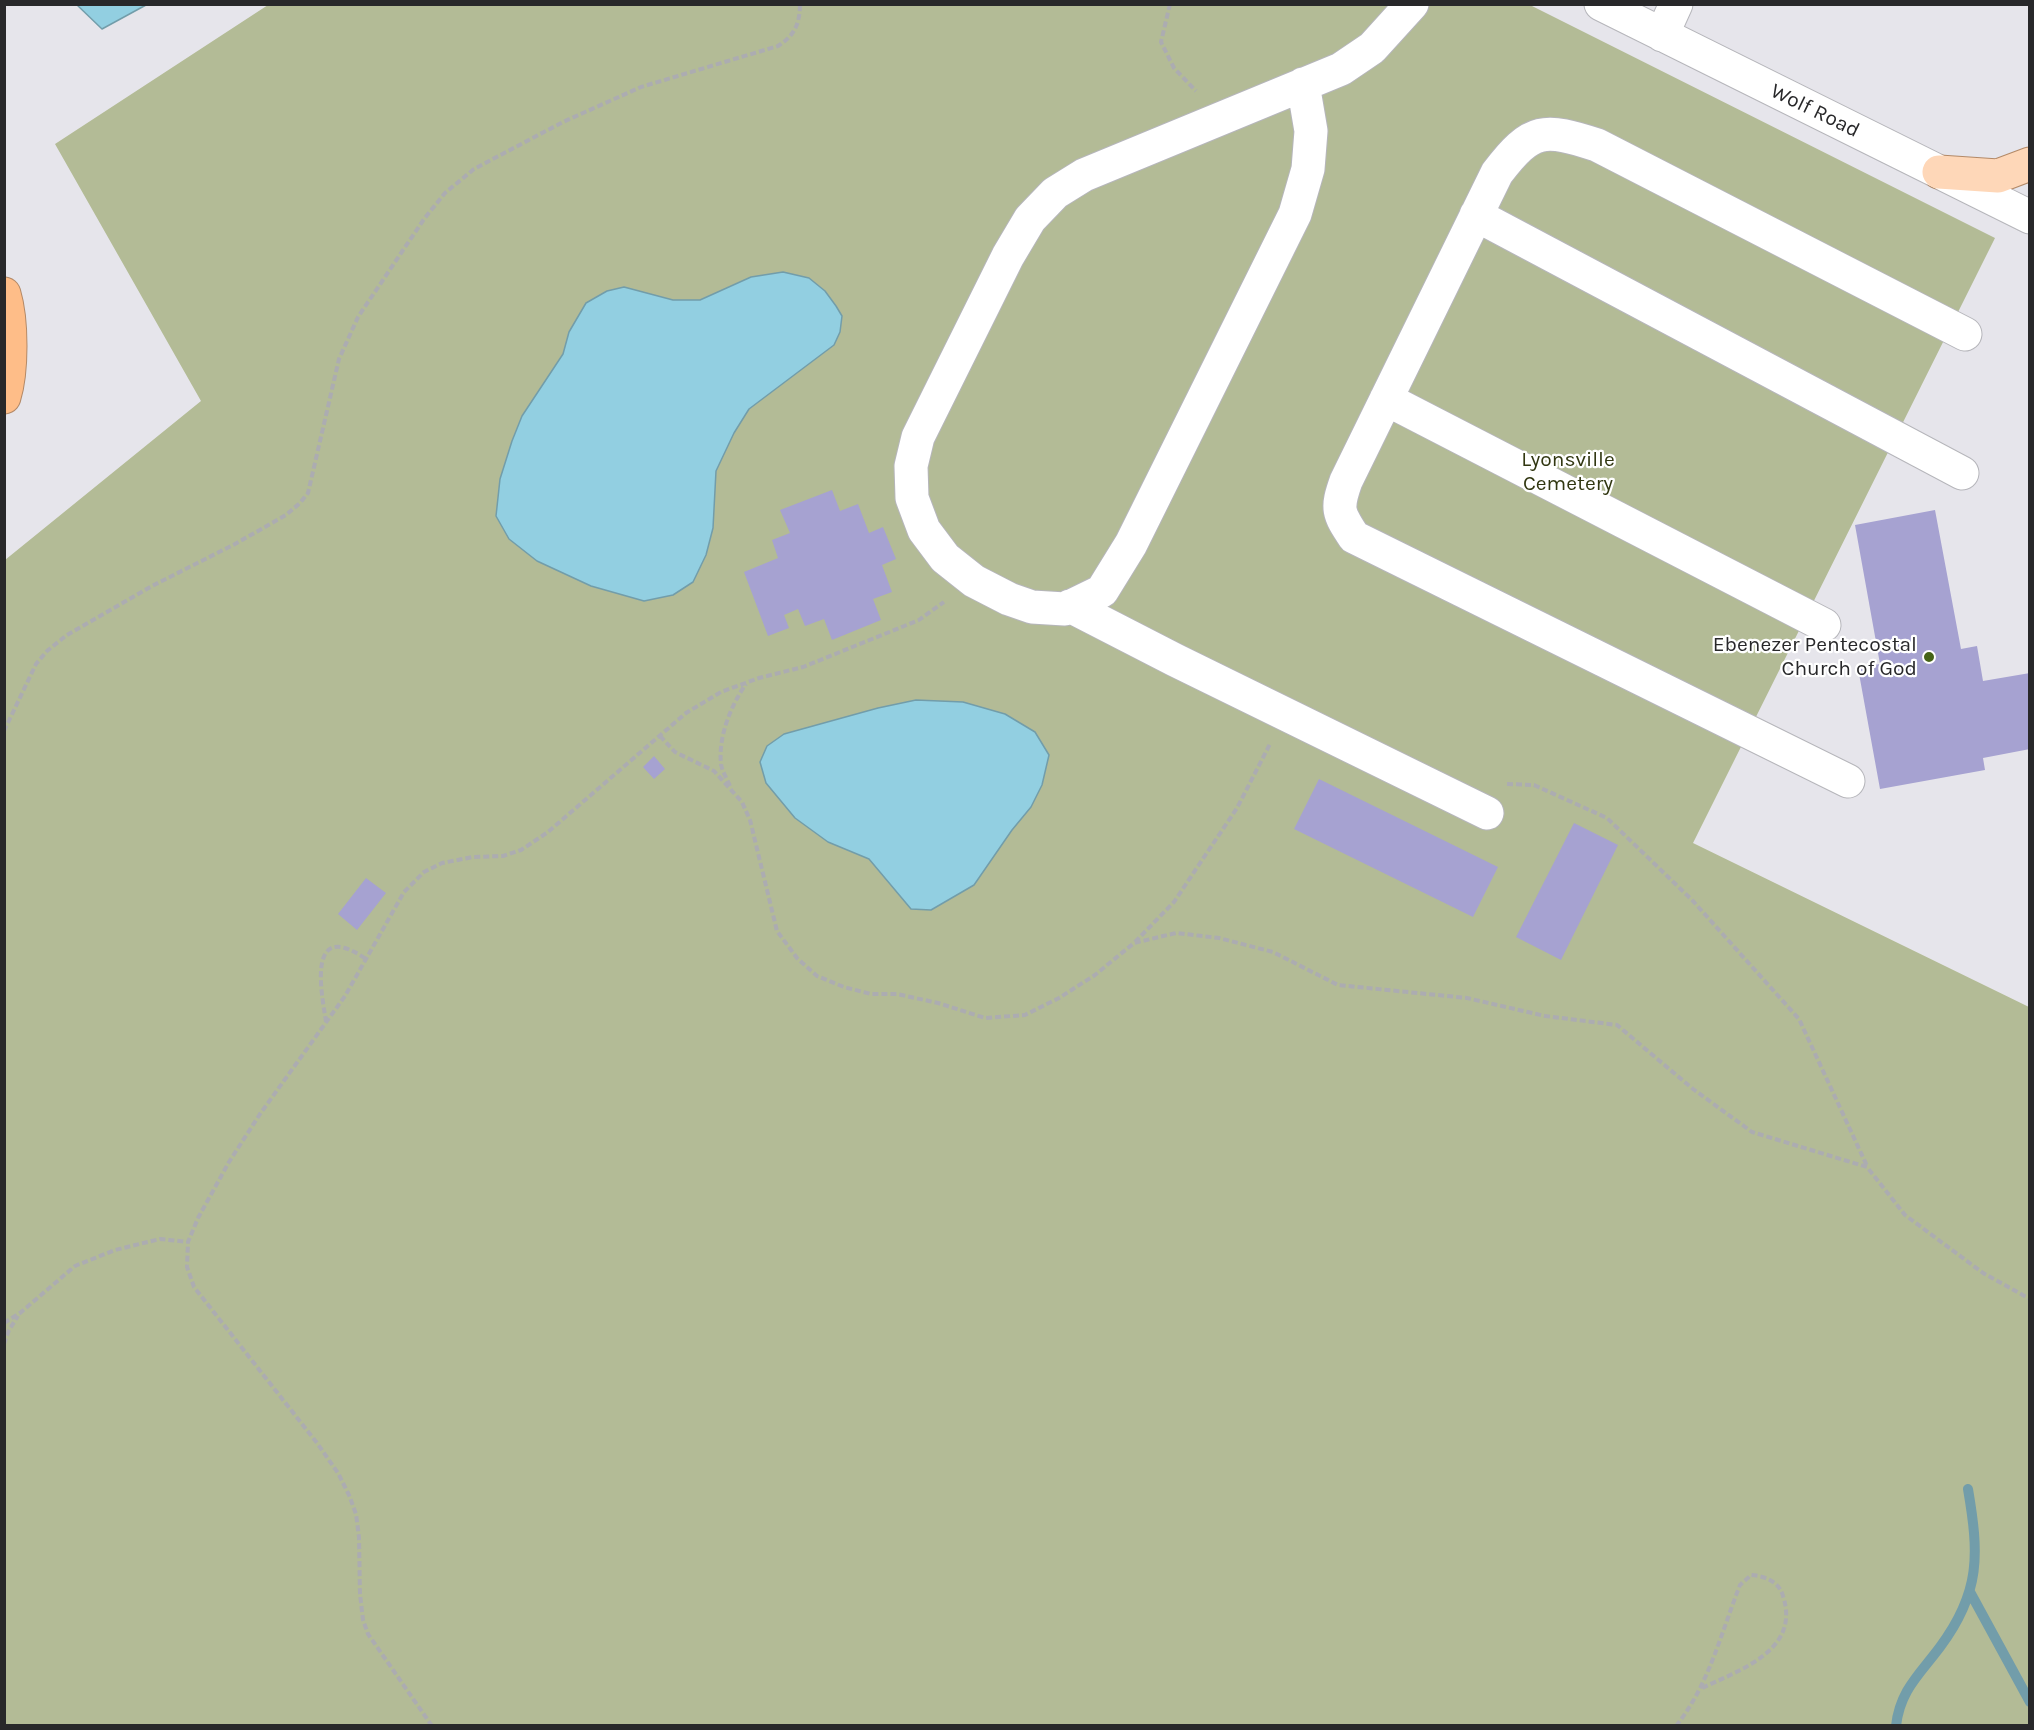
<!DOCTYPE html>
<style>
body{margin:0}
#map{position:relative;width:2034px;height:1730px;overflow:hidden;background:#e6e5eb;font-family:Karla,sans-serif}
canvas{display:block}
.frame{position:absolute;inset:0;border:6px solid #28282a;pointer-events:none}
</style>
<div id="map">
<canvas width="2034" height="1730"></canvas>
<div class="frame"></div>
</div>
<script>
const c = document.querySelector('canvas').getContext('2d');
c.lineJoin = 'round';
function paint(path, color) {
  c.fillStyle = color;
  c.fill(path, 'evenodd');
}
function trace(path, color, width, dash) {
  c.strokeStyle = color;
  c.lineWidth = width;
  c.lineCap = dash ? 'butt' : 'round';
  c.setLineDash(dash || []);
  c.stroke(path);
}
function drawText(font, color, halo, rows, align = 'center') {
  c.font = font + ' Karla,sans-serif';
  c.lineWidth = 4.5;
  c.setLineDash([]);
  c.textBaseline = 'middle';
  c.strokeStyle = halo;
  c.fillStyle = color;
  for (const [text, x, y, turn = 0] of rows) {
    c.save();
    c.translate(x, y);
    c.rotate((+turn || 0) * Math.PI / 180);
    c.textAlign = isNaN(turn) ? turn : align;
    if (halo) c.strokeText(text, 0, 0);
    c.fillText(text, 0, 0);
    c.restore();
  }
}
paint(new Path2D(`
 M 268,5 L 1530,5 L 1995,238 L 1693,843 L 2029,1007 L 2029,1725 L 5,1726 L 5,560 L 201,401 L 55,144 Z`), '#b3bb96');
const water = new Path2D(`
 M 77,5 L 146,5 L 102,29 Z
 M 783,272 L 809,278 L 825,291 L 836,306 L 842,316 L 840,332 L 834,345 L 749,409 L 734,433 L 716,471 L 713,528 L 706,555 L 693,582 L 673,595 L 644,601 L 591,586 L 537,561 L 509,539 L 496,516 L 500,479 L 512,441 L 522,416 L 563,354 L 569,332 L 586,303 L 607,291 L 624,287 L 673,300 L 700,300 L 751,277 Z
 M 916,700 L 963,702 L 1005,714 L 1035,732 L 1049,755 L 1042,785 L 1031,807 L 1012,830 L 974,885 L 931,910 L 911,909 L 869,859 L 828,842 L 795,818 L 766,783 L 760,762 L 767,746 L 784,734 L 878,708 Z`);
paint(water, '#92cfe1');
trace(water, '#729daa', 1.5);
trace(new Path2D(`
 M 1970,1592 L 2030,1702
 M 1896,1726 C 1900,1690 1920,1674 1940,1647 C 1981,1592 1979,1554 1968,1489`), '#729daa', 10);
paint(new Path2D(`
 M 832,490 L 840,511 L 858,504 L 869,533 L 883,527 L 896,559 L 882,565 L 892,592 L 873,599 L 881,620 L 832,640 L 824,619 L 805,626 L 798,609 L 784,615 L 789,628 L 768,636 L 744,572 L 778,558 L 772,540 L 790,533 L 780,510 Z
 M 1935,510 L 1961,649 L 1977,646 L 1983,681 L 2030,673 L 2030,749 L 1983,758 L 1985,770 L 1880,789 L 1858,668 L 1880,664 L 1855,525 Z
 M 654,756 L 665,769 L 654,779 L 643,767 Z
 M 1319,779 L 1498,867 L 1473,917 L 1294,829 Z
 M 1574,823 L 1618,845 L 1561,960 L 1516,937 Z
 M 366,878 L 386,893 L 357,930 L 338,914 Z`), '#a6a2d1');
const minor = new Path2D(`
 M 1601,4 L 2030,217
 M 1662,35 L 1676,4
 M 1303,84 L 1311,131 L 1308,169 L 1295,214 L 1131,544 L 1102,591 L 1065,609 L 1032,607 L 1009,599 L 974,581 L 945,558 L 924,530 L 912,498 L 911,466 L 918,437 L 1008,256 L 1030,219 L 1055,193 L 1084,175 L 1341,69 L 1372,48 L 1412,4
 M 1476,215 L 1962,473
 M 1386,399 L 1824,625
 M 1070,606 L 1175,660 L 1487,813
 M 1848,781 L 1354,537 C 1338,513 1336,509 1346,481 L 1497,173 C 1532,127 1544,128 1597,145 L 1965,334`);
const major = new Path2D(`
 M 1939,172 L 1998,176 L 2030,164`);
const highway = new Path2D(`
 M 4,294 C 12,321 12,371 4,397`);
trace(minor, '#b6b6bb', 35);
trace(major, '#b38967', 35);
trace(highway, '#b38967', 35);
trace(new Path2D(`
 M 1170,4 L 1161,42 L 1174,68 L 1196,91
 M 4,731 L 36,664 L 47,651 L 67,635 L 152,586 L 235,544 L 286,515 L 300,503 L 308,493 L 339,359 L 358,317 L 424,219 L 445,193 L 474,169 L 563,122 L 641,87 L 778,46 C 794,36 800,24 800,4
 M 660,736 L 675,752 L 714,771 L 742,802 L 750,820 L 777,931 L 797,958 L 817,976 L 844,987 L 871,994 L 897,994 L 938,1003 L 985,1018 L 1025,1015 L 1059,998 L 1095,975 L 1134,943 L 1176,933 L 1219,938 L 1273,952 L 1338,985 L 1467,998 L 1545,1016 L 1617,1025 L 1693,1089 L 1752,1132 L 1867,1167 L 1905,1215 L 1983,1273 L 2030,1299
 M 1507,784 L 1534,785 L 1607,818 L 1692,900 L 1799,1019 L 1867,1166
 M 730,786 C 727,779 722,771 721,764 C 718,737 731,705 746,684
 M 1135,942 L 1174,902 L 1237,808 L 1270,744
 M 326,1022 C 324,1005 308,937 345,948 C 352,950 360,955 366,959
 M 4,1323 L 20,1313 L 75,1266 L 115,1250 L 160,1239 L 188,1242
 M 4,1344 L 9,1330 L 18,1316
 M 432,1726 L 368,1634 L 363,1620 L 360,1594 L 359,1537 L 356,1514 L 349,1495 L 338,1473 L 317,1443 L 194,1287 L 187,1267 L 188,1242 L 198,1218 L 229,1162 L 260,1114 L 345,996 L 404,892 L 424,872 L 442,863 L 473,857 L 503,856 L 521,850 L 548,832 L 686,713 L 721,692 L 759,678 L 803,667 L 919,620 L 944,602
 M 1676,1726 C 1709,1685 1721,1633 1740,1585 L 1751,1575 C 1764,1576 1779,1581 1783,1596 C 1801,1651 1739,1670 1700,1689`), '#acacb1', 4, [6, 3]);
trace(minor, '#fff', 33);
trace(major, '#fed7b8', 33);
trace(highway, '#febd88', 33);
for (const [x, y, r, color] of [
 [1929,657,6,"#456317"]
]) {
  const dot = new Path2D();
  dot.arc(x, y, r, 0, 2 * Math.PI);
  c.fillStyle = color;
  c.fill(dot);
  trace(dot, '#fff', 2);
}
drawText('21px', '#28282a', '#fff', [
 ["Wolf Road",1815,111,26]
]);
drawText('21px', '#313711', '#fff', [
 ["Lyonsville",1568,460],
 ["Cemetery",1568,484]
]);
drawText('21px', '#28282a', '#fff', [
 ["Ebenezer Pentecostal",1917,645],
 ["Church of God",1917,669]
], 'right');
</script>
